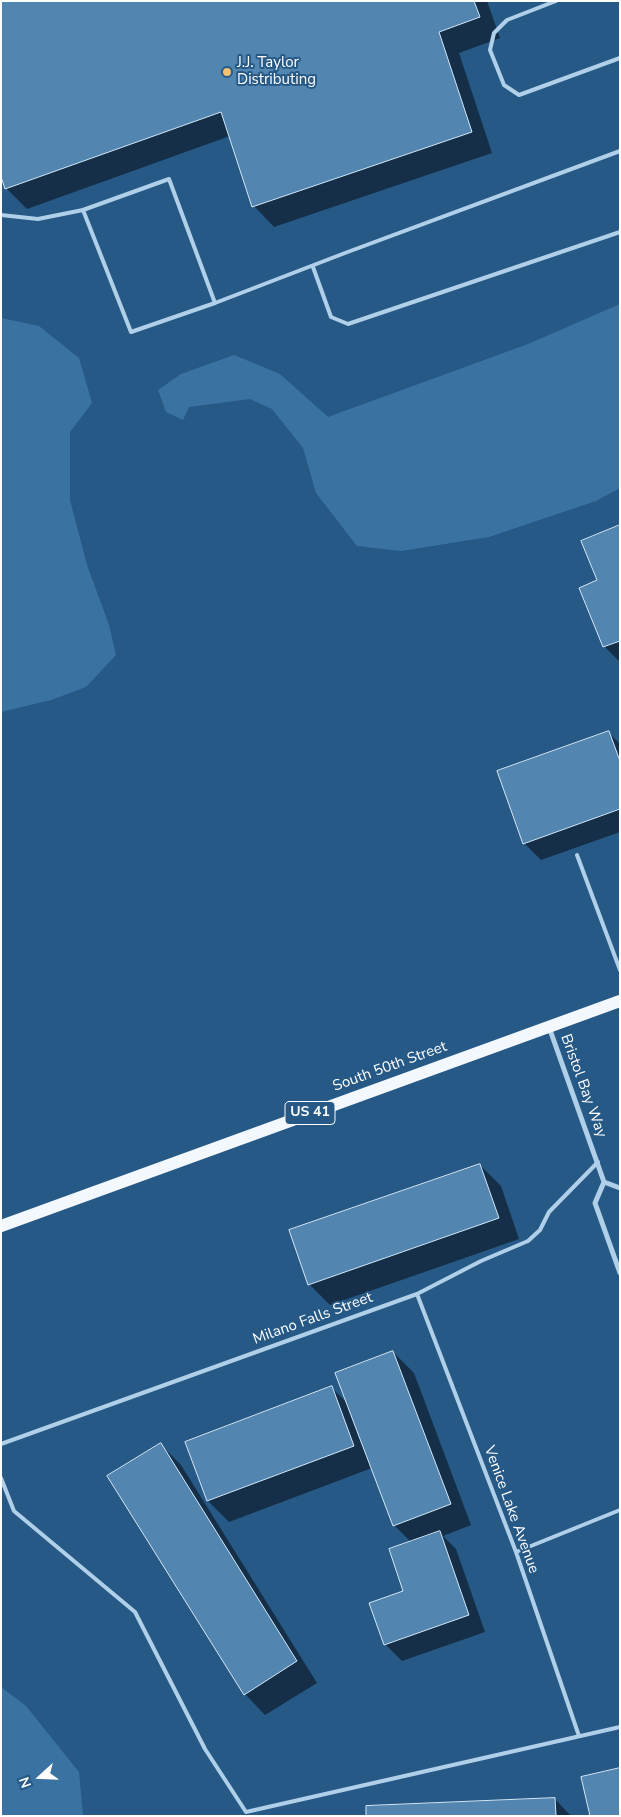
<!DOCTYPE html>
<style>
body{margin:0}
#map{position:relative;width:621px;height:1817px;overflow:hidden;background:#265986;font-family:"Nunito Sans",sans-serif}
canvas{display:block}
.frame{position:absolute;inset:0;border:2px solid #fff;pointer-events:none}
.north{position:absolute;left:15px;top:1752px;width:50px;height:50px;-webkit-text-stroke:4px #265986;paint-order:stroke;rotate:250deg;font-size:14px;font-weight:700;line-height:20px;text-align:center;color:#fff}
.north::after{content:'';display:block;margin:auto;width:18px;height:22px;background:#fff;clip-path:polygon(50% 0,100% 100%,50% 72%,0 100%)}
</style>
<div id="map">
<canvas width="621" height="1817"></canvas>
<div class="frame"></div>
<div class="north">N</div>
</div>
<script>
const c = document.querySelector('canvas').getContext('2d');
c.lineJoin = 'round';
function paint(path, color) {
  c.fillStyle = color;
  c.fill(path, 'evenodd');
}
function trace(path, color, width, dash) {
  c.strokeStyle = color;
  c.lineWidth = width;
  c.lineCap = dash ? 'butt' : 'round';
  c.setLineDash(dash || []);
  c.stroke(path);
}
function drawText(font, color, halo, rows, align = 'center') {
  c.font = font + ' "Nunito Sans",sans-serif';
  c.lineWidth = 4;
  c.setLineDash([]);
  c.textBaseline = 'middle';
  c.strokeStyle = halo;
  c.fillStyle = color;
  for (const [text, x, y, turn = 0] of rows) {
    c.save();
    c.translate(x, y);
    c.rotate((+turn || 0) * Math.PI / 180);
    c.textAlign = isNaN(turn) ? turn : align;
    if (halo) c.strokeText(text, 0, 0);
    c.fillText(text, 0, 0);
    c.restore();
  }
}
paint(new Path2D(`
 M 620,304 L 620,488 L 596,501 L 489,537 L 401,551 L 357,546 L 316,493 L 303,448 L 272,409 L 250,399 L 189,407 L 183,420 L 166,412 L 158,390 L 181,374 L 234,355 L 280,374 L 328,417 L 528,344 Z
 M 1,318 L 39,326 L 79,358 L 92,403 L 70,432 L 70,500 L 87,565 L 109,625 L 116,655 L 86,687 L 51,700 L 1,712 Z
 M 1,1687 L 26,1706 L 79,1772 L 83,1816 L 1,1816 Z`), '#3a73a2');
paint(new Path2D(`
 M 1,1 L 487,1 L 500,38 L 459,53 L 492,153 L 274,227 L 254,206 L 230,136 L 27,209 L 6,188 Z
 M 620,526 L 620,662 L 604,646 L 598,581 Z
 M 609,733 L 620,744 L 620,832 L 541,860 L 524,843 Z
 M 480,1165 L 501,1186 L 519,1239 L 330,1305 L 309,1284 Z
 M 393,1352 L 414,1373 L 471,1525 L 443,1536 L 456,1549 L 485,1632 L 402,1661 L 385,1644 L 405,1592 L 411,1542 L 394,1525 L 372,1468 L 229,1522 L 208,1501 L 332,1388 L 349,1405 Z
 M 160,1444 L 181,1465 L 317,1683 L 265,1715 L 245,1694 Z
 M 555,1799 L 571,1816 L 368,1816 Z`), '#0007');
const building = new Path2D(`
 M 1,1 L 474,1 L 480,17 L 439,32 L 472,132 L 252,207 L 221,112 L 5,189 L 1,177 Z
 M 620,525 L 620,641 L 603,647 L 579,588 L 597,580 L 581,541 Z
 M 609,731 L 620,761 L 620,809 L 523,844 L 497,771 Z
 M 480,1164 L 499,1218 L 308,1285 L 289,1230 Z
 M 393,1351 L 451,1504 L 393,1526 L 335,1373 Z
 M 332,1386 L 354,1446 L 207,1501 L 185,1442 Z
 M 161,1443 L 297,1661 L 244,1695 L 107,1476 Z
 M 440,1531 L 469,1615 L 384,1645 L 369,1603 L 403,1591 L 389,1549 Z
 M 620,1768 L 620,1816 L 590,1816 L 581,1777 Z
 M 555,1798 L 556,1816 L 366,1816 L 366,1806 Z`);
paint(building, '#5285af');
trace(building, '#d4e7f6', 1);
trace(new Path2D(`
 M 556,1 L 507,20 L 494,33 L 490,50 L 504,85 L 519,95 L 620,58
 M 1,215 L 38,219 L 83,210
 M 313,267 L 331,317 L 348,324 L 620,232
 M 215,303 L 169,179 L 83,210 L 131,332 L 215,303 L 345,253 L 620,151
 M 577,855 L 620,970
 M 417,1294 L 516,1552 L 579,1736
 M 1,1444 L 417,1294 L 481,1261 L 528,1241 L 540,1230 L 549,1212 L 598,1162
 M 1,1478 L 14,1511 L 135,1612 L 205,1749 L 246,1812 L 620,1727
 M 516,1552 L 620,1510`), '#b0cfe8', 4);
trace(new Path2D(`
 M 549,1027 L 604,1182 L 595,1203 L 620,1273
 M 604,1182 L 620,1188`), '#b0cfe8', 5);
trace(new Path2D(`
 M 1,1226 L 620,1001`), '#f2f8fe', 12);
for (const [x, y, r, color] of [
 [227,72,5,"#f2c175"]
]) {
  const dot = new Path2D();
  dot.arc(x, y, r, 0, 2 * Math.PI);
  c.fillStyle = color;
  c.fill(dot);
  trace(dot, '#265986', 2);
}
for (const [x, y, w] of [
 [310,1113,50]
]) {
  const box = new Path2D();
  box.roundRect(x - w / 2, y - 11.5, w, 23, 4);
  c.fillStyle = '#265986';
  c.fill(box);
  trace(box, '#fff', 1);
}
drawText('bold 14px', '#fff', null, [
 ["US 41",310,1113]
]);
drawText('15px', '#fff', '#265986', [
 ["J.J. Taylor",237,63],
 ["Distributing",237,80]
], 'left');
drawText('15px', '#fff', '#265986', [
 ["South 50th Street",390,1067,-20],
 ["Bristol Bay Way",583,1086,70],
 ["Milano Falls Street",313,1319,-20],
 ["Venice Lake Avenue",511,1510,70]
]);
</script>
